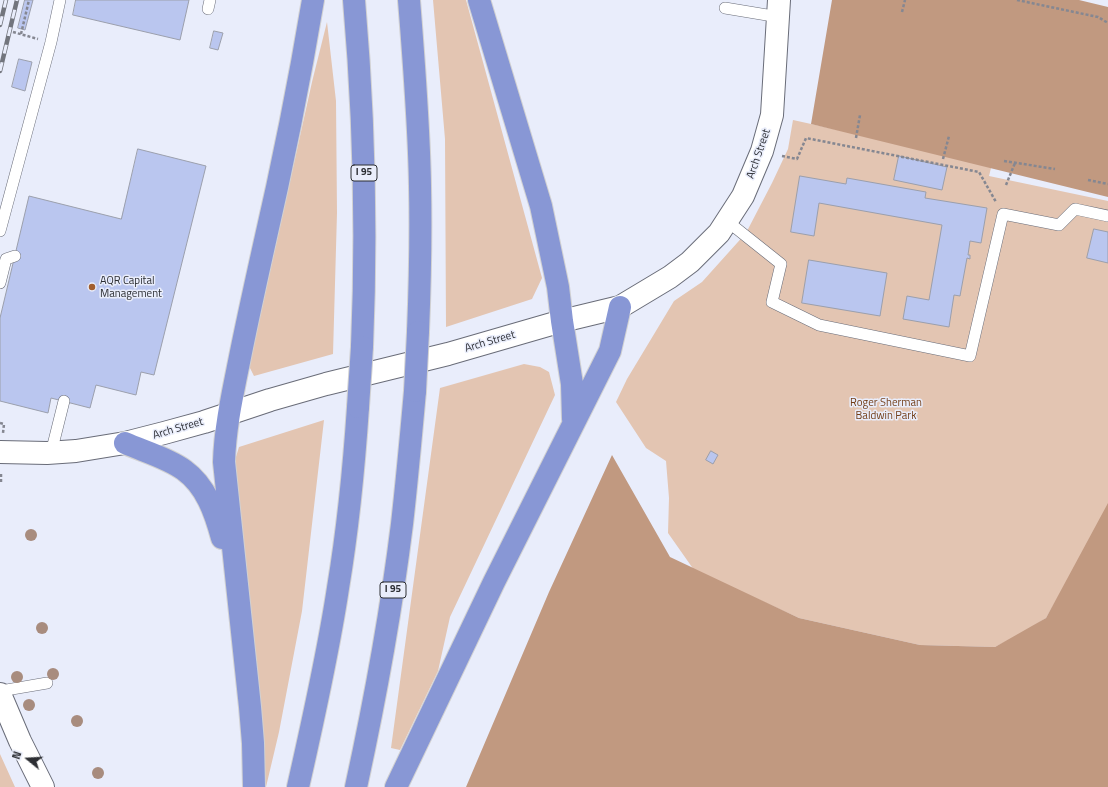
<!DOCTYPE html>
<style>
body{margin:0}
#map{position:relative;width:1108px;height:787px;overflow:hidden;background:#e9edfb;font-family:"Titillium Web",sans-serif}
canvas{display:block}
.north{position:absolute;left:8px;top:739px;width:40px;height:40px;-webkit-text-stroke:3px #e9edfb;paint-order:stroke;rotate:288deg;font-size:11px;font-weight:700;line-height:16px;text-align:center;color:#2c2e33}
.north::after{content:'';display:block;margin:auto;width:14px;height:18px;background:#2c2e33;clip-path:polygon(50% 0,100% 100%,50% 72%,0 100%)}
</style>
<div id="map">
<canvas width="1108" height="787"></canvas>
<div class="north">N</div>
</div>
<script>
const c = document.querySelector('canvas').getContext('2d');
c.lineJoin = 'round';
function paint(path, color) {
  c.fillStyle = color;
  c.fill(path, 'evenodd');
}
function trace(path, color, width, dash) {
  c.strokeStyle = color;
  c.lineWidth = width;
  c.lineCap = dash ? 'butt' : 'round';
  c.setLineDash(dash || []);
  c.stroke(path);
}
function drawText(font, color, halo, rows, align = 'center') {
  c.font = font + ' "Titillium Web",sans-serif';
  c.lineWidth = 3;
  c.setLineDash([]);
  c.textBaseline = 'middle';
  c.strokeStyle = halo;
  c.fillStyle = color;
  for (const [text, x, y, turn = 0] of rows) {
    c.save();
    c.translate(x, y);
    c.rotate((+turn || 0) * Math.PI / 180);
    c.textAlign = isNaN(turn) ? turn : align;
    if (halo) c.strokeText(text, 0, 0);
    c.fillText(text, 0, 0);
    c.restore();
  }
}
paint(new Path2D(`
 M 433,0 L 466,0 L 542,278 L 532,299 L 446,327 L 445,139 Z
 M 327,22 L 336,101 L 337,213 L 333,354 L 254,376 L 249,366 L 312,82 Z
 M 793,120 L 992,164 L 989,176 L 1108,201 L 1108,510 L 1046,618 L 1021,634 L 995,647 L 920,645 L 799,618 L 694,570 L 668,533 L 669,498 L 666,461 L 646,448 L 616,402 L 627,379 L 674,301 L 702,282 L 746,233 L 772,183 L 788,149 Z
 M 524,364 L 540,367 L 549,372 L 555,395 L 450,617 L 438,671 L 400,750 L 391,748 L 440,388 Z
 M 324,420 L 302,611 L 279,732 L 266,787 L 264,787 L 235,460 L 239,447 Z
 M 0,754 L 15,787 L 0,787 Z`), '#e3c5b2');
paint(new Path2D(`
 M 832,0 L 1079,0 L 1108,7 L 1108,197 L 811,124 Z
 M 612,455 L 670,557 L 799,618 L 920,645 L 995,647 L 1046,618 L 1108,503 L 1108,787 L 466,787 L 549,592 Z`), '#c19980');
const building = new Path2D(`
 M 25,0 L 33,0 L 25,30 L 18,28 Z
 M 76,0 L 189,0 L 180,40 L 73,15 Z
 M 214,31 L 223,33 L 218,50 L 210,48 Z
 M 19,59 L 32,62 L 25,91 L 12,87 Z
 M 138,149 L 206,166 L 154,375 L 141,372 L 136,395 L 96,385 L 90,408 L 51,398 L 48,413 L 0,401 L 0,318 L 29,196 L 121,219 Z
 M 899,156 L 947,167 L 942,190 L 894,180 Z
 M 800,176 L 846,184 L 847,178 L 926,192 L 925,198 L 987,208 L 981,243 L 970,241 L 968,255 L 970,255 L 970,259 L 967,258 L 960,296 L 954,295 L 949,327 L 903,319 L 907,296 L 929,300 L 942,225 L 819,203 L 814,236 L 791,232 Z
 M 1094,229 L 1108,232 L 1108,263 L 1087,258 Z
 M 809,260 L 887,273 L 880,316 L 802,303 Z
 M 711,451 L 718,455 L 713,464 L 706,460 Z`);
paint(building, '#bac6ef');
trace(building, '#9b9fac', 1);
const lane = new Path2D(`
 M 725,8 L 779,17
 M 208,9 L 210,0
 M 727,221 L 781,264 L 772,302 L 819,325 L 970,356 L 1003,214 L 1059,225 L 1075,209 L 1108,216
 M 0,231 L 51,42 L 60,0
 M 0,283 L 6,259 L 15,256
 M 51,453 L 64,401
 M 0,691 L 47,683`);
const secondary = new Path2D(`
 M 0,452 L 47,453 L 76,451 L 125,443 L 164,433 L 204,422 L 270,400 L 326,384 L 448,354 L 562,321 L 620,307 L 670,277 L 690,262 L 719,233 L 743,196 L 762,151 L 772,115 L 779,0
 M 0,694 L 20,741 L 43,787`);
const highway = new Path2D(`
 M 354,0 C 364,115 367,231 362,347
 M 409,0 C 414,62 419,124 420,186 C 421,234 420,283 418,332
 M 479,0 L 541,206 L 558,287 L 562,321 L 572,384 L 573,419
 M 125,443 C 143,451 168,458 184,470 C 206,486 215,512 222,538
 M 254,787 L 253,743 L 250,707 L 224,462 C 225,427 233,392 240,357 C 247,322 255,286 263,250 C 282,168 299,84 313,0
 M 298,787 C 313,721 328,654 338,588 C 348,528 354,467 358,407
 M 356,787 C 375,700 391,613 402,524 C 407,480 411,436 415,391
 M 396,787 L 494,582 L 610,351 L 620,307`);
trace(lane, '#696c78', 12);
trace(secondary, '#696c78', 24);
trace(highway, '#d1d1d2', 24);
trace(new Path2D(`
 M 1017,0 L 1098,17 L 1108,23
 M 902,12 L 905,0
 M 13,32 L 38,39
 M 21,34 L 29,0
 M 856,138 L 860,115
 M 782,156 L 797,159 L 806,138 L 979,172 L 996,202
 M 943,159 L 949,136
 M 1004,161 L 1055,169
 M 1088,180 L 1108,184
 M 1006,185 L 1015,163
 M 0,423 L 4,424 L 3,433
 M 1,482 L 1,472`), '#858791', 2.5, [3, 2]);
trace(lane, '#fff', 11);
trace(secondary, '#fff', 22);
trace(highway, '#8897d5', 22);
const rail = new Path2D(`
 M 0,25 L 6,0
 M 0,71 L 17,0`);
trace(rail, '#72757d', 4.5);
trace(rail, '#e9edfb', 3, [9]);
const highwayBridge = new Path2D(`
 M 415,391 L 418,332
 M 358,407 L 362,347`);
trace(highwayBridge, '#d1d1d2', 24, []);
trace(highwayBridge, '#8897d5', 22);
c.fillStyle = '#a88c7e';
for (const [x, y] of [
 [31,535],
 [42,628],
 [53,674],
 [17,677],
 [29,705],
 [77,721],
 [98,773]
]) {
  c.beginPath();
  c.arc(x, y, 6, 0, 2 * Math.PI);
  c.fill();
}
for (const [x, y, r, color] of [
 [92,287,4,"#a25e2f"]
]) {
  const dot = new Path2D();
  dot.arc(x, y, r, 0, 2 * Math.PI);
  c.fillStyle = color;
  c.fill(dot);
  trace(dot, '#e9edfb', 1.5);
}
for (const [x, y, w] of [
 [364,173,26],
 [393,590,26]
]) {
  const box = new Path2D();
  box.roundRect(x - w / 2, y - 8, w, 16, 3);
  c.fillStyle = '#e9edfb';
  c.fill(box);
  trace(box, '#2c2e33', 1);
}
drawText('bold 10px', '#2c2e33', null, [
 ["I 95",364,173],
 ["I 95",393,590]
]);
drawText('11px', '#2c2e33', '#e9edfb', [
 ["Arch Street",759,154,-71],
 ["Arch Street",490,342,-16],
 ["Arch Street",178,429,-16]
]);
drawText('11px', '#2c2e33', '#e9edfb', [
 ["AQR Capital",100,281],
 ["Management",100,294]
], 'left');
drawText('11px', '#723d17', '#e9edfb', [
 ["Roger Sherman",886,403],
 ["Baldwin Park",886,416]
]);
</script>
